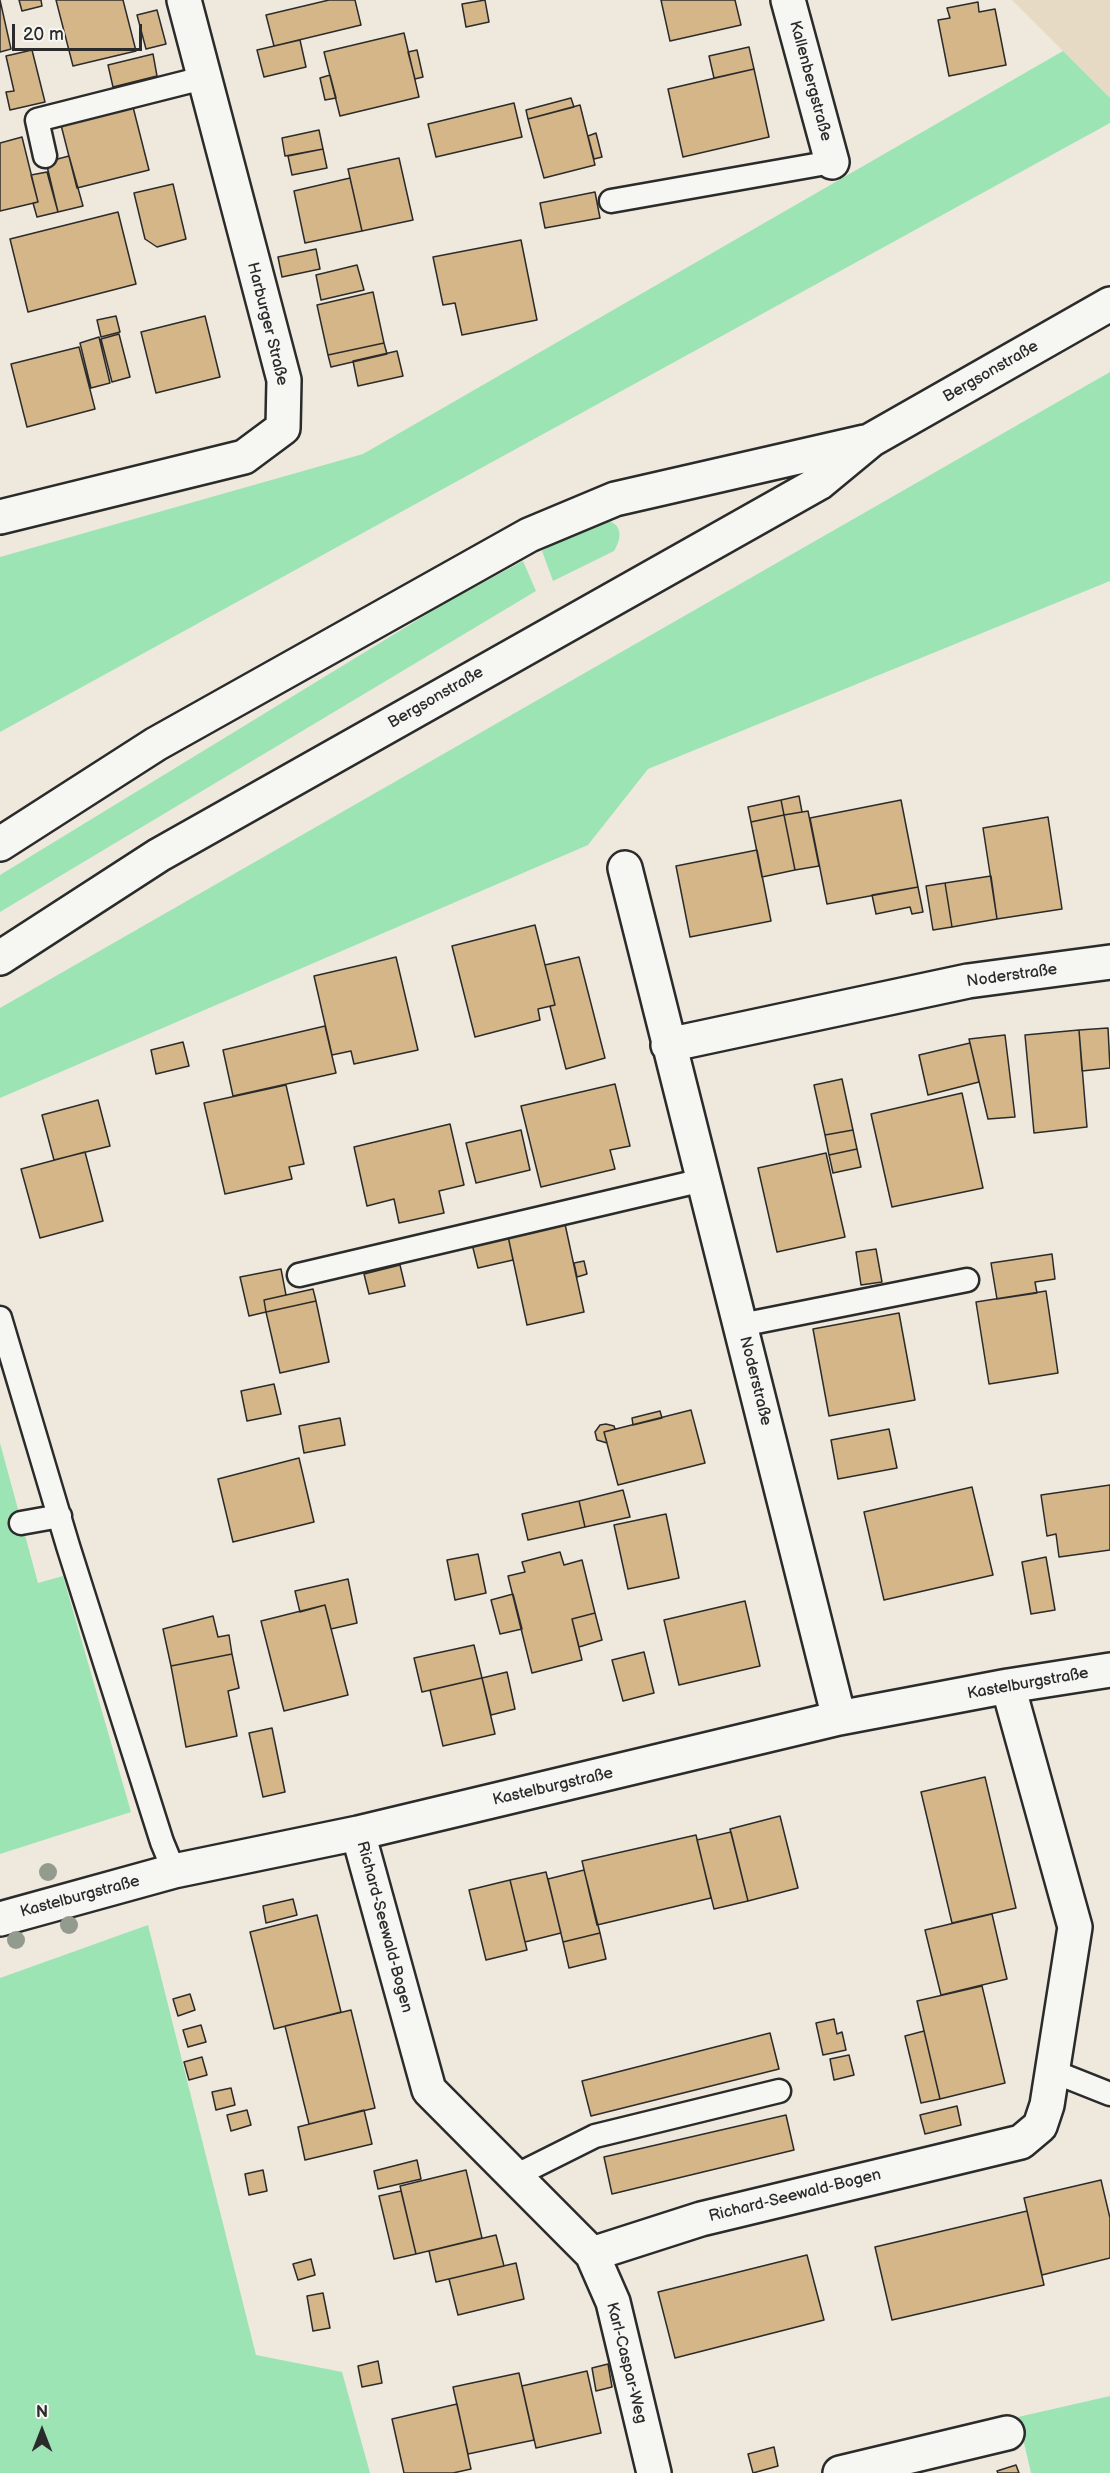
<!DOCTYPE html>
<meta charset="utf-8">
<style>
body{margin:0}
#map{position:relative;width:1110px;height:2473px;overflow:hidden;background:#efe9dd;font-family:"Balsamiq Sans",sans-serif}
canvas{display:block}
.north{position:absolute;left:12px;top:2401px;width:60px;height:60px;-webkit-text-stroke:4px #f6f6f2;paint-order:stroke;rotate:0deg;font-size:16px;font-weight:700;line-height:24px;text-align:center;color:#2b2b2b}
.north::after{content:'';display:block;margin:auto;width:21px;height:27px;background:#2b2b2b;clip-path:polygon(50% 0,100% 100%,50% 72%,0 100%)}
.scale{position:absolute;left:12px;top:24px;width:130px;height:27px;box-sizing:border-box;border:3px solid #2b2b2b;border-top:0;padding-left:8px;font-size:18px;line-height:21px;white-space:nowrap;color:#2b2b2b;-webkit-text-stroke:4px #f6f6f2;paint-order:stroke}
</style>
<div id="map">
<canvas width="1110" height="2473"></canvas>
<div class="north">N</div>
<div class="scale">20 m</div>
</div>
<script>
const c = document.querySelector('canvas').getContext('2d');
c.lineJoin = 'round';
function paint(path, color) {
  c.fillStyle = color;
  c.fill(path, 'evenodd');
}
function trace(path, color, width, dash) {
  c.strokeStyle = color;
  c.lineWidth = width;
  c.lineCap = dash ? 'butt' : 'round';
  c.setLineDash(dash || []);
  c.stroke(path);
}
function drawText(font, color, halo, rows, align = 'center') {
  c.font = font + ' "Balsamiq Sans",sans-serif';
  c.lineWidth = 6;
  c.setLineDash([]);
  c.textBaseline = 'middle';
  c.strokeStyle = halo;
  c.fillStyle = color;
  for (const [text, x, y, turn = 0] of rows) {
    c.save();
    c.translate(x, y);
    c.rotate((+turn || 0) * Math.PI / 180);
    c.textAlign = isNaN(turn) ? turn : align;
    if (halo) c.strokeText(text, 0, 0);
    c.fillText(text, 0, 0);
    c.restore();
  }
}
paint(new Path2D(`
 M 1012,0 L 1110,0 L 1110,98 Z`), '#e7dac4');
paint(new Path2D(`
 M 1063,51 L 1110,98 L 1110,123 L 0,732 L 0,557 L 363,454 Z
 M 1110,372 L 1110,581 L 648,769 L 588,845 L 0,1098 L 0,1008 Z
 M 600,520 C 621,520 624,535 614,551 L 553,581 L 542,551 L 591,523 Z
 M 523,561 L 536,591 L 0,912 L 0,875 L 447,602 Z
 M 0,1443 L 38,1583 L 63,1576 L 131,1812 L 0,1854 Z
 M 148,1925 L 256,2355 L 342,2372 L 370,2473 L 0,2473 L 0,1978 Z
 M 1110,2396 L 1110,2473 L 1031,2473 L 1018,2417 Z`), '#9ce4b3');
const building = new Path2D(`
 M 0,0 L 11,49 L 0,52 Z
 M 19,0 L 41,0 L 42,6 L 22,11 Z
 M 56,0 L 123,0 L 136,51 L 73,66 Z
 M 329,0 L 355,0 L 361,25 L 274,46 L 266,15 Z
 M 485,0 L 489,22 L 466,27 L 462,4 Z
 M 661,0 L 735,0 L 741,25 L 670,41 Z
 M 978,2 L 979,12 L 995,9 L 1006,65 L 949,76 L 938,20 L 950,18 L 947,8 Z
 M 157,10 L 166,44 L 146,49 L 137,15 Z
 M 404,33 L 419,97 L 340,116 L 324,52 Z
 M 300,40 L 306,67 L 264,77 L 257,50 Z
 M 749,47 L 754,69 L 714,78 L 709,56 Z
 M 32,50 L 45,102 L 10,110 L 6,92 L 14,91 L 6,56 Z
 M 417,50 L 423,77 L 415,79 L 408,52 Z
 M 153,54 L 157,76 L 113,87 L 108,65 Z
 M 754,69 L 769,137 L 683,157 L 668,89 Z
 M 330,75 L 336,98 L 325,100 L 320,78 Z
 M 571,98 L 574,107 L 528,119 L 526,110 Z
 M 132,103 L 149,170 L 77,188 L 60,121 Z
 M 514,103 L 522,137 L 436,157 L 428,124 Z
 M 580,105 L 595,165 L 544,178 L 528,119 Z
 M 319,130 L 323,149 L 285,156 L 282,138 Z
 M 596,133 L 602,157 L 594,159 L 588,136 Z
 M 22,137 L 38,202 L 0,211 L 0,143 Z
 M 323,149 L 327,168 L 292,175 L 288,156 Z
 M 69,156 L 83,206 L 58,212 L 46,162 Z
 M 399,158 L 413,220 L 362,231 L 348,169 Z
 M 47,172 L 58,212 L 37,217 L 33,203 L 38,202 L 31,175 Z
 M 350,178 L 362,231 L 305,243 L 294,191 Z
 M 173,184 L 186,239 L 157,247 L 145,239 L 134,193 Z
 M 595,192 L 600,218 L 545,228 L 540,203 Z
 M 118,212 L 136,284 L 28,312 L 10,239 Z
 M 521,240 L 537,320 L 462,335 L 455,303 L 443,305 L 433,257 Z
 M 316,249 L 320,269 L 282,277 L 278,257 Z
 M 357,265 L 364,290 L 321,300 L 316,275 Z
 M 373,292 L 384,343 L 328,355 L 317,305 Z
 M 116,316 L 120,332 L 101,337 L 97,320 Z
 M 205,316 L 220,377 L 156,393 L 141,332 Z
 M 119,334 L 130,377 L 112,382 L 101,339 Z
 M 99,337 L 110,383 L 91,388 L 80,343 Z
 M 384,343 L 387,354 L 331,367 L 328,355 Z
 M 79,347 L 95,409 L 27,427 L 11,364 Z
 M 397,351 L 403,376 L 358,386 L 353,361 Z
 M 799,796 L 802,812 L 784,815 L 781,800 Z
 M 781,800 L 784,815 L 751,822 L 748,807 Z
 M 901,800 L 918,887 L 827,904 L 810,818 Z
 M 808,811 L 819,866 L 795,870 L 784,815 Z
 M 784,815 L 795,870 L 762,877 L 751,822 Z
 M 1048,817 L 1062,909 L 997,919 L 983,828 Z
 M 757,850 L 771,921 L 690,937 L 676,866 Z
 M 991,876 L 997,919 L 952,927 L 945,883 Z
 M 945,883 L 952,927 L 933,930 L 926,886 Z
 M 918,887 L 923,912 L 912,914 L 910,907 L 876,914 L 872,895 Z
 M 535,925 L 555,1005 L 538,1009 L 540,1020 L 475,1037 L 452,946 Z
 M 396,957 L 418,1050 L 354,1064 L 351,1051 L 332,1055 L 314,976 Z
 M 579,957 L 605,1058 L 566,1069 L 550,1006 L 555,1005 L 545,965 Z
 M 325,1026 L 336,1073 L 233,1096 L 223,1050 Z
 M 1108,1028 L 1110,1068 L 1082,1071 L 1079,1030 Z
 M 1079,1030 L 1087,1127 L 1034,1133 L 1025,1035 Z
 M 1005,1035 L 1015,1117 L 988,1119 L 969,1039 Z
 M 183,1042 L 189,1066 L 156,1074 L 151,1050 Z
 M 970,1043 L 979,1082 L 928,1095 L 919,1055 Z
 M 842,1079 L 853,1130 L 825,1135 L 814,1085 Z
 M 615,1084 L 630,1146 L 610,1150 L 615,1169 L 541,1187 L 521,1106 Z
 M 286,1085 L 304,1164 L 289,1167 L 292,1179 L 225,1194 L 204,1103 Z
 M 962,1093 L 983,1188 L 892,1207 L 871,1114 Z
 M 98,1100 L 110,1146 L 54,1160 L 42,1115 Z
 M 450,1124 L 464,1185 L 439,1191 L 444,1213 L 399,1223 L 394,1199 L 367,1206 L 354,1147 Z
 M 521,1130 L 530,1170 L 476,1183 L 466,1143 Z
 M 853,1130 L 857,1149 L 829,1155 L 825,1135 Z
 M 857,1149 L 861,1167 L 833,1173 L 829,1155 Z
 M 85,1152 L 103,1221 L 40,1238 L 21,1169 Z
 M 826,1153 L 845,1237 L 777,1252 L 758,1168 Z
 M 565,1224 L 584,1312 L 527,1325 L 508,1236 Z
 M 508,1236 L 513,1260 L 478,1268 L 472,1244 Z
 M 876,1249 L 882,1282 L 861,1285 L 856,1252 Z
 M 1052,1254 L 1055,1279 L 1035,1282 L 1037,1293 L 997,1299 L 991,1263 Z
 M 584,1261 L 587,1274 L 577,1277 L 574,1263 Z
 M 400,1265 L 405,1286 L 369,1294 L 364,1274 Z
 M 281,1269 L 286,1295 L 264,1300 L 266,1312 L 249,1316 L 240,1277 Z
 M 313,1289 L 316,1301 L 266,1312 L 264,1300 Z
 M 1046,1291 L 1058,1373 L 989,1384 L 976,1302 Z
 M 316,1301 L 329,1362 L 280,1373 L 266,1312 Z
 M 899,1313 L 915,1400 L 829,1416 L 813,1329 Z
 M 274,1384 L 281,1414 L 247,1421 L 241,1391 Z
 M 691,1410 L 705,1463 L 618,1485 L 604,1432 Z
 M 660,1411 L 662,1418 L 633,1425 L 632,1418 Z
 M 340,1418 L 345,1445 L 304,1453 L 299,1426 Z
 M 606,1424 L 614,1426 L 615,1429 L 604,1432 L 607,1443 L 597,1440 L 595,1432 L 600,1425 Z
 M 889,1429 L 897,1468 L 838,1479 L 831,1440 Z
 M 299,1458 L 314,1522 L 233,1542 L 218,1479 Z
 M 1110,1485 L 1110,1550 L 1059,1557 L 1056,1534 L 1047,1536 L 1041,1495 Z
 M 972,1487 L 993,1575 L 884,1600 L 864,1512 Z
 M 623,1490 L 630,1517 L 585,1527 L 579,1501 Z
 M 579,1501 L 585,1527 L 528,1540 L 522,1514 Z
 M 666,1514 L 679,1578 L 628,1589 L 614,1525 Z
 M 560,1552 L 564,1565 L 582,1560 L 595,1613 L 572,1619 L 582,1660 L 532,1673 L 508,1576 L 525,1572 L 522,1562 Z
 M 478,1554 L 486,1593 L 455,1600 L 447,1560 Z
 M 1046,1557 L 1055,1610 L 1031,1614 L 1022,1562 Z
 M 348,1579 L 357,1623 L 331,1629 L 325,1605 L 300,1612 L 295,1591 Z
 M 513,1594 L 522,1629 L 500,1634 L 491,1600 Z
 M 745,1601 L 760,1666 L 679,1685 L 664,1620 Z
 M 325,1605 L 348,1695 L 284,1711 L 261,1621 Z
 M 595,1613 L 602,1640 L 579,1647 L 572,1619 Z
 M 213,1616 L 218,1637 L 229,1635 L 232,1654 L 171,1666 L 163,1629 Z
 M 474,1645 L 482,1678 L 422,1692 L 414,1658 Z
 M 644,1652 L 654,1693 L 623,1701 L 612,1660 Z
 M 232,1654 L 239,1688 L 228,1691 L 237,1736 L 186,1747 L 171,1666 Z
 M 507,1672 L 515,1709 L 491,1715 L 482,1678 Z
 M 482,1678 L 495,1734 L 443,1746 L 430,1690 Z
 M 272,1728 L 285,1792 L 263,1797 L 249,1733 Z
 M 985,1777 L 1016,1908 L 952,1923 L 921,1792 Z
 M 780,1816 L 798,1888 L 748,1901 L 730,1829 Z
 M 731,1832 L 748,1901 L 714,1909 L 697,1840 Z
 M 696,1835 L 711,1898 L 597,1925 L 582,1861 Z
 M 584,1870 L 600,1933 L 563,1942 L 548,1879 Z
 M 546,1872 L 561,1933 L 525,1942 L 510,1880 Z
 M 510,1880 L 527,1950 L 486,1960 L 469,1890 Z
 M 293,1899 L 297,1915 L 266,1923 L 263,1906 Z
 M 992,1914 L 1007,1979 L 941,1995 L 925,1930 Z
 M 317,1915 L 341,2012 L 274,2029 L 250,1932 Z
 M 600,1933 L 606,1959 L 569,1968 L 563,1942 Z
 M 982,1986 L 1005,2083 L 940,2099 L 917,2001 Z
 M 190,1994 L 195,2010 L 178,2016 L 173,1999 Z
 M 351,2010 L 375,2108 L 309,2124 L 285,2026 Z
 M 834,2019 L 837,2034 L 842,2032 L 846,2050 L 823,2055 L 816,2023 Z
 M 201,2025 L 206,2042 L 188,2047 L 183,2030 Z
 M 924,2031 L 940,2099 L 921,2103 L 905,2036 Z
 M 770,2033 L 779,2069 L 591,2116 L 582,2081 Z
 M 849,2055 L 854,2075 L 834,2080 L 830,2059 Z
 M 202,2057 L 207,2075 L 189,2080 L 184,2062 Z
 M 231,2088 L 235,2105 L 216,2110 L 212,2092 Z
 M 957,2106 L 961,2125 L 925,2134 L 920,2115 Z
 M 247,2110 L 251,2125 L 231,2131 L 227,2115 Z
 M 364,2110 L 372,2144 L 305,2160 L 298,2127 Z
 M 786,2115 L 794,2150 L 612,2194 L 604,2157 Z
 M 417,2160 L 421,2179 L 378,2189 L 374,2171 Z
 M 263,2170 L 267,2191 L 249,2195 L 245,2174 Z
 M 466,2170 L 482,2238 L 416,2254 L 400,2186 Z
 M 1101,2180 L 1110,2218 L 1110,2258 L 1042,2275 L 1024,2198 Z
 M 401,2191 L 416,2254 L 394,2259 L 379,2196 Z
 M 1027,2211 L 1044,2285 L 892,2320 L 875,2247 Z
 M 496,2235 L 504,2266 L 436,2282 L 429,2251 Z
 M 807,2255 L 824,2320 L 675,2358 L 658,2292 Z
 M 311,2259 L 315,2275 L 298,2280 L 293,2264 Z
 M 516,2263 L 524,2299 L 458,2315 L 449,2279 Z
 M 323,2293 L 330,2328 L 313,2331 L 307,2296 Z
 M 378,2361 L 382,2383 L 362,2387 L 358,2366 Z
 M 608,2364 L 612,2387 L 596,2391 L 592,2368 Z
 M 587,2371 L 601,2433 L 536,2448 L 522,2386 Z
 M 519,2373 L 534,2440 L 468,2454 L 453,2387 Z
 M 457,2404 L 471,2469 L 453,2473 L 404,2473 L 392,2419 Z
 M 774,2447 L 778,2466 L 753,2473 L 748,2454 Z
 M 1016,2465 L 1019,2473 L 998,2473 L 997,2471 Z`);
paint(building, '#d4b688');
trace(building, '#2b2b2b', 1.5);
const lane = new Path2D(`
 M 45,156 L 37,120 L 203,78
 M 611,201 L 832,162
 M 299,1275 L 703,1180
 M 0,1318 L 68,1546 L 162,1842 L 174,1871
 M 741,1325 L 967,1280
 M 21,1523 L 60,1516
 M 1052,2071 L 1110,2094
 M 515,2176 L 595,2136 L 779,2091`);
const street = new Path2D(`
 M 788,0 L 832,162
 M 0,517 L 244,457 L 283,428 L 284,380 L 184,0
 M 625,868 L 839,1718
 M 668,1045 L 968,981 L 1110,962
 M 358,1833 L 429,2090 L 592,2254 L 701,2219 L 1021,2142 L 1040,2126 L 1047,2105 L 1075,1927 L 1008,1686
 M 0,1919 L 174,1871 L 358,1833 L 839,1718 L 1008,1686 L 1110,1670
 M 592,2254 L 613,2302 L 654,2473
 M 840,2473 L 1007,2433`);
const secondary = new Path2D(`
 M 0,844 L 156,744 L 529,535 L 615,499 L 864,442
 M 0,958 L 159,855 L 819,483 L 871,440 L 1110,304`);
trace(lane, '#2b2b2b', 27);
trace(street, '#2b2b2b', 38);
trace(secondary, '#2b2b2b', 38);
trace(lane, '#f6f6f2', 22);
trace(street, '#f6f6f2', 33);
trace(secondary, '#f6f6f2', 33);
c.fillStyle = '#939a8e';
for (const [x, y] of [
 [48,1872],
 [69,1925],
 [16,1940]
]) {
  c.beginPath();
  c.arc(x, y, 9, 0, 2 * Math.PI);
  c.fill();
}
drawText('16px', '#2b2b2b', '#f6f6f2', [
 ["Kallenbergstraße",810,81,75],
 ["Harburger Straße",267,324,76],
 ["Bergsonstraße",991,372,-30],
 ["Bergsonstraße",436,698,-30],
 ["Noderstraße",1012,976,-8],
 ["Noderstraße",755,1381,76],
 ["Kastelburgstraße",1028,1684,-10],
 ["Kastelburgstraße",553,1787,-13],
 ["Kastelburgstraße",80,1897,-15],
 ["Richard-Seewald-Bogen",384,1927,75],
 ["Richard-Seewald-Bogen",795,2196,-14],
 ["Karl-Caspar-Weg",626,2363,76]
]);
</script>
